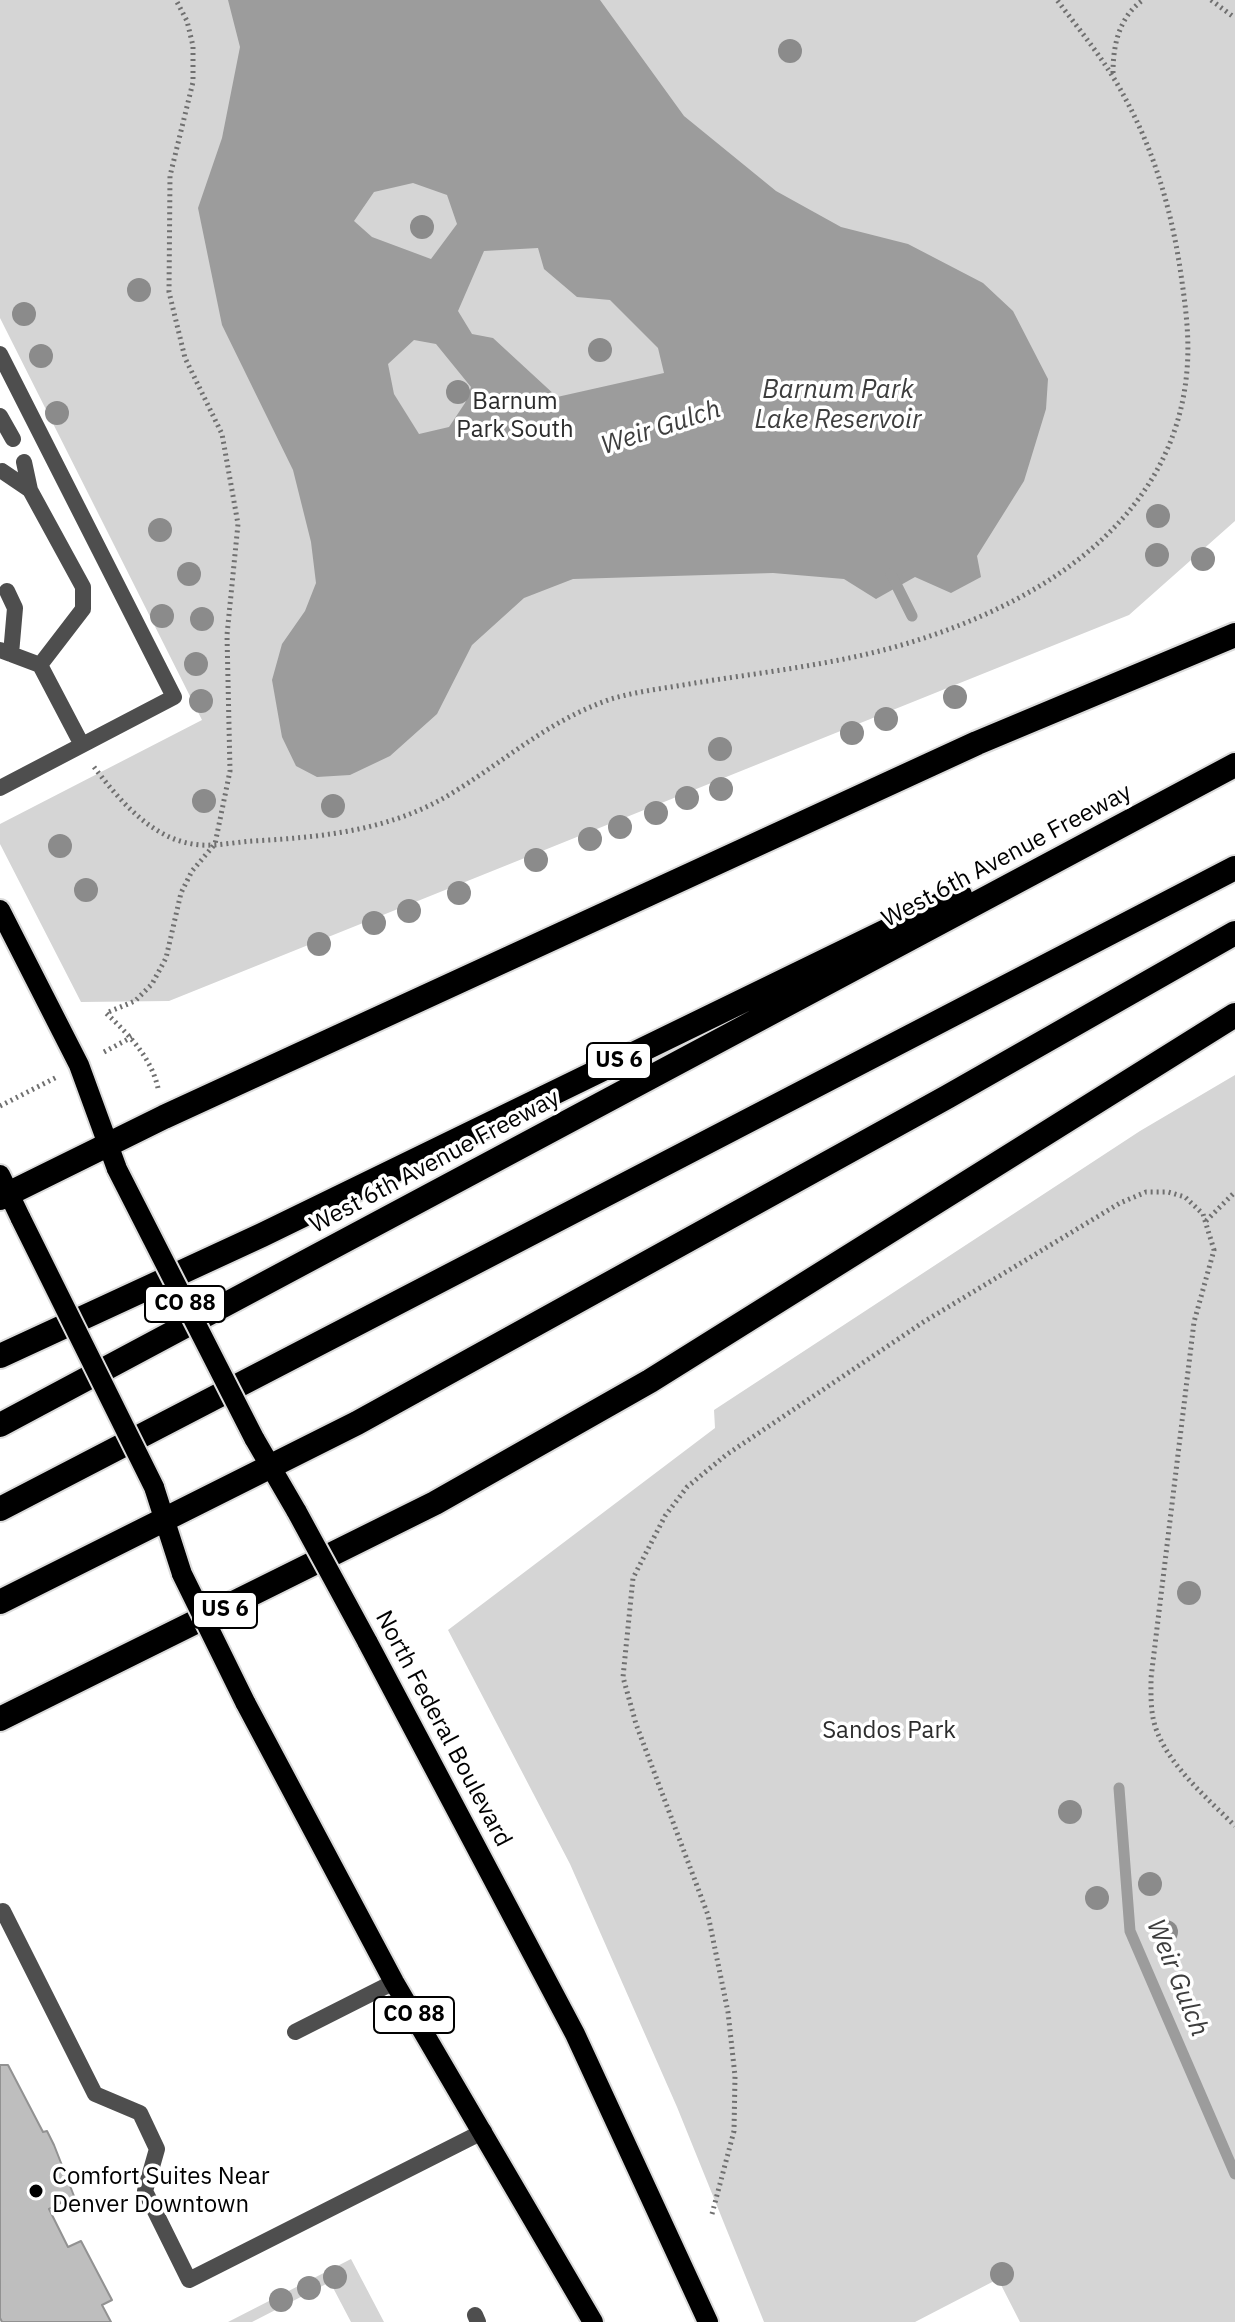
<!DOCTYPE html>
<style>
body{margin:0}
canvas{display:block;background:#fff}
</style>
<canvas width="1235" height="2322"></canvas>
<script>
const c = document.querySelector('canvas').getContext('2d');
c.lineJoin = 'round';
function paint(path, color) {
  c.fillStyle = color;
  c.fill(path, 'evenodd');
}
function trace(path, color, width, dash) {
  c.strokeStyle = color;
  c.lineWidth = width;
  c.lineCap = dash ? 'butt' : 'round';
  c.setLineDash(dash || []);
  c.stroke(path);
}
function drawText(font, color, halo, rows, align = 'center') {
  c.font = font + ' "IBM Plex Sans",sans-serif';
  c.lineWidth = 7;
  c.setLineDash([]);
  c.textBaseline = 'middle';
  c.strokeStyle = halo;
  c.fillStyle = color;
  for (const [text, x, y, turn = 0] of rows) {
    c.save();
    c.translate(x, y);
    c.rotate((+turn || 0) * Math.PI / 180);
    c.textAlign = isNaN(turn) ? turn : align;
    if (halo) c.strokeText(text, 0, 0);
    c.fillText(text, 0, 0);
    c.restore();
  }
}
paint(new Path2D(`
 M 0,0 L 1235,0 L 1235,521 L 1129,615 L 169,1001 L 81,1002 L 0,844 L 0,824 L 202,720 L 0,318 Z
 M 1235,1075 L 1235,2322 L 1020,2322 L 998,2279 L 915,2322 L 764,2322 L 677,2107 L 570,1864 L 448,1630 L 715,1428 L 714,1410 L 1140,1131 Z
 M 351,2259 L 384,2322 L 351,2322 L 330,2282 L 252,2322 L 228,2322 Z`), '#d5d5d5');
paint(new Path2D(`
 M 228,0 L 600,0 L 684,116 L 776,191 L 841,227 L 908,244 L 983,283 L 1013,311 L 1048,379 L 1046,409 L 1024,481 L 977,556 L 981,577 L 951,593 L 915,577 L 876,599 L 844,579 L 773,573 L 573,579 L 524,598 L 472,645 L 437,714 L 390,756 L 350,775 L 317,777 L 296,766 L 282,737 L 272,680 L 282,644 L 305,611 L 316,583 L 311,542 L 293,470 L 222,325 L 198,208 L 222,138 L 240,47 ZM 413,183 L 447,195 L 457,224 L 431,259 L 372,237 L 354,221 L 374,192 ZM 538,248 L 544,269 L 577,297 L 610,300 L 658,348 L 664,373 L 557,397 L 493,338 L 472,334 L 458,311 L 484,251 ZM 414,340 L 436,344 L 471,387 L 465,403 L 449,427 L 419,434 L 394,394 L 388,364 Z`), '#9c9c9c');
trace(new Path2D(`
 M 891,574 L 912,616
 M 1119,1788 L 1130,1931 L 1235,2174`), '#9c9c9c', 11);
const building = new Path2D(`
 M 0,2065 L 8,2065 L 43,2132 L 47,2131 L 54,2145 L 74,2196 L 49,2209 L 68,2247 L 81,2241 L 112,2300 L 102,2305 L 111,2322 L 2,2322 L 0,2318 Z`);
paint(building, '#bebebe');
trace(building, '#929292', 2);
const primary = new Path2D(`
 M 0,910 L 79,1065 L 117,1169
 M 0,1175 L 21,1219
 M 254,1438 L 297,1512
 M 154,1487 L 182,1574
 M 367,1641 L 575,2034 L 708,2322
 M 245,1702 L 394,1982 L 593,2322`);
const highway = new Path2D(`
 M 0,1198 L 164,1117 L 977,743 L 1235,635
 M 0,1356 L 262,1235 L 960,895
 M 0,1425 L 1235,765
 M 0,1509 L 1235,868
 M 0,1602 L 357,1423 L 947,1097 L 1235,933
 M 0,1719 L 435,1503 L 650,1381 L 1235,1015`);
trace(primary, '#dbdbdb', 24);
trace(highway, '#dbdbdb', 28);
trace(new Path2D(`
 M 1211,0 L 1235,18
 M 1113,73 C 1113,45 1119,17 1143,0
 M 94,767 C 120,801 154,842 201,845 C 218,846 236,842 253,841 C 325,837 395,830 457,790 C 510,757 550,720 611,699 C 638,691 667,688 695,683 C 770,671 849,663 921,639 C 1048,598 1175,516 1187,370 C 1190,336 1185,302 1180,268 C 1171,209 1154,151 1125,98 C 1107,63 1081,32 1057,0
 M 104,1052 L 132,1037
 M 158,1088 C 151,1057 129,1035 106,1013 L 135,1001 L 152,984 L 166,958 L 181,893 L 192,871 L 215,844 L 230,771 L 227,635 L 238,524 L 222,434 L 185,358 L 169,292 L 170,176 L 193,82 L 193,46 L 187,21 L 176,0
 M 0,1106 L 57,1077
 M 1206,1221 L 1235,1192
 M 712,2214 L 734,2131 L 735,2076 L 728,2012 L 708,1915 L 636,1724 L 623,1677 L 633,1578 L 665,1516 L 687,1487 L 726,1455 L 925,1321 L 1120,1203 L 1146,1192 L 1168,1192 L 1185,1197 L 1203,1214 L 1214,1250 L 1194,1322 L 1151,1678 C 1151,1697 1150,1716 1158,1734 C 1172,1768 1209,1800 1235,1826`), '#707070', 5, [2, 4]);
trace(new Path2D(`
 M 0,354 L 174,697 L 0,788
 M 0,416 L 13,439
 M 24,462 L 30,490 L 83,587 L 83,609 L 40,665
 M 2,471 L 30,490
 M 7,591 L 15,608 L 11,654
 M 0,650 L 40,665 L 82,745
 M 3,1911 L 95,2094 L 140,2113 L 157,2149 L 145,2191 L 189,2280 L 484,2131
 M 295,2032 L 394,1982
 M 475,2315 L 478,2322`), '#4e4e4e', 16);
trace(primary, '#000', 20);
trace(highway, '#000', 24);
const primaryBridge = new Path2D(`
 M 117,1169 L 254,1438
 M 21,1219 L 154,1487
 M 297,1512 L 367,1641
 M 182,1574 L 245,1702`);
trace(primaryBridge, '#dbdbdb', 24, []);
trace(primaryBridge, '#000', 20);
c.fillStyle = '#8b8b8b';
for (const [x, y] of [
 [790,51],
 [422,227],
 [139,290],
 [24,314],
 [600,350],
 [41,356],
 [458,392],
 [57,413],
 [1158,516],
 [160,530],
 [1157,555],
 [1203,559],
 [189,574],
 [162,616],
 [202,619],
 [196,664],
 [955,697],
 [201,701],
 [886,719],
 [852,733],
 [720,749],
 [721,789],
 [687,798],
 [204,801],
 [333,806],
 [656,813],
 [620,827],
 [590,839],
 [60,846],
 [536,860],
 [86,890],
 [459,893],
 [409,911],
 [374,923],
 [319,944],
 [1189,1593],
 [1070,1812],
 [1150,1884],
 [1097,1898],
 [1166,1932],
 [1002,2274],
 [335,2277],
 [309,2288],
 [281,2300]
]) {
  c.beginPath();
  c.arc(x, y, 12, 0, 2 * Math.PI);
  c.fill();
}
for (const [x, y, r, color] of [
 [36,2191,8,"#000"]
]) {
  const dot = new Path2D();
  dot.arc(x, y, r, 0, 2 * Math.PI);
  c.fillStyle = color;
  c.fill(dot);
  trace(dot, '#fff', 3);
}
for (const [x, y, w] of [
 [619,1061,64],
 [185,1304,80],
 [225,1610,64],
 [414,2015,80]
]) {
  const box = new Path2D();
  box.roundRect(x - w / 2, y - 18, w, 36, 6);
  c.fillStyle = '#fff';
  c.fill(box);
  trace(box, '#000', 2);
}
drawText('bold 22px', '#000', null, [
 ["US 6",619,1061],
 ["CO 88",185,1304],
 ["US 6",225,1610],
 ["CO 88",414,2015]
]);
drawText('24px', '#2c2c2c', '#fff', [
 ["Barnum",515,402],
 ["Park South",515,430],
 ["Sandos Park",889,1731]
]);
drawText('24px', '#000', '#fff', [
 ["West 6th Avenue Freeway",1007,856,-28],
 ["West 6th Avenue Freeway",435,1162,-28],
 ["North Federal Boulevard",443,1729,62]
]);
drawText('24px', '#000', '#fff', [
 ["Comfort Suites Near",52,2177],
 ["Denver Downtown",52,2205]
], 'left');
drawText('italic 26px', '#3d3d3d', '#fff', [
 ["Barnum Park",838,390],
 ["Lake Reservoir",838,420],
 ["Weir Gulch",661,428,-18],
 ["Weir Gulch",1177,1978,68]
]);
</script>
